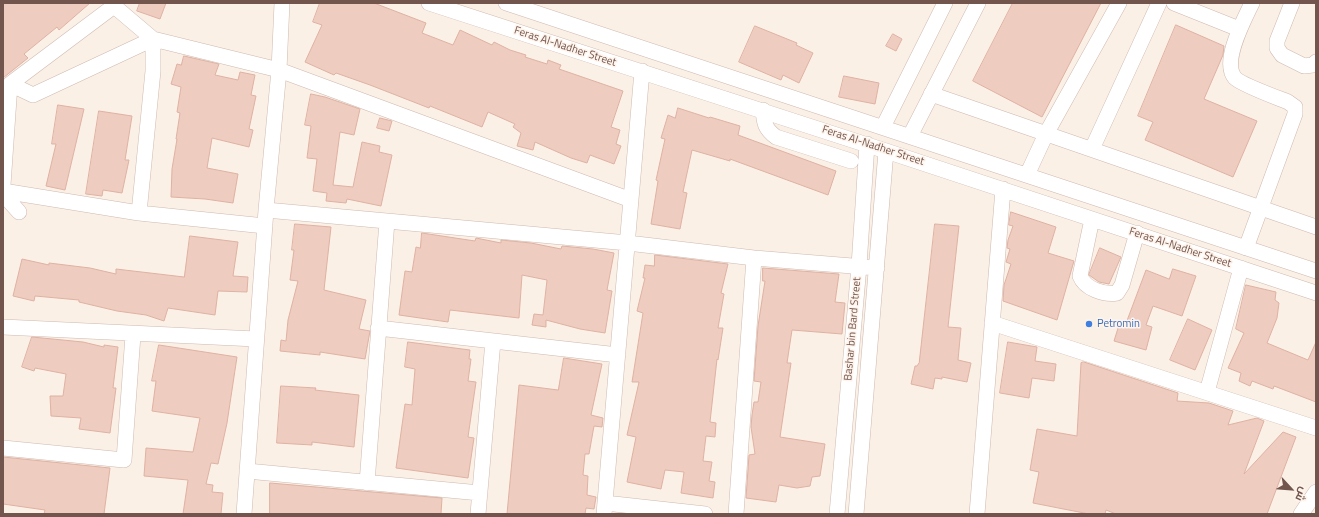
<!DOCTYPE html>
<meta charset="utf-8">
<style>
body{margin:0}
#map{position:relative;width:1319px;height:517px;overflow:hidden;background:#fbf0e6;font-family:"Titillium Web",Cairo,sans-serif}
canvas{display:block}
.frame{position:absolute;inset:0;border:4px solid #72554d;pointer-events:none}
.north{position:absolute;left:1271px;top:469px;width:40px;height:40px;-webkit-text-stroke:3px #fef4ec;paint-order:stroke;rotate:116deg;font-size:11px;font-weight:700;line-height:16px;text-align:center;color:#72554d}
.north::after{content:'';display:block;margin:auto;width:14px;height:18px;background:#72554d;clip-path:polygon(50% 0,100% 100%,50% 72%,0 100%)}
</style>
<div id="map">
<canvas width="1319" height="517"></canvas>
<div class="frame"></div>
<div class="north">ش</div>
</div>
<script>
const c = document.querySelector('canvas').getContext('2d');
c.lineJoin = 'round';
function paint(path, color) {
  c.fillStyle = color;
  c.fill(path, 'evenodd');
}
function trace(path, color, width, dash) {
  c.strokeStyle = color;
  c.lineWidth = width;
  c.lineCap = dash ? 'butt' : 'round';
  c.setLineDash(dash || []);
  c.stroke(path);
}
function drawText(font, color, halo, rows, align = 'center') {
  c.font = font + ' "Titillium Web",sans-serif';
  c.lineWidth = 3;
  c.setLineDash([]);
  c.textBaseline = 'middle';
  c.strokeStyle = halo;
  c.fillStyle = color;
  for (const [text, x, y, turn = 0] of rows) {
    c.save();
    c.translate(x, y);
    c.rotate((+turn || 0) * Math.PI / 180);
    c.textAlign = isNaN(turn) ? turn : align;
    if (halo) c.strokeText(text, 0, 0);
    c.fillText(text, 0, 0);
    c.restore();
  }
}
const building = new Path2D(`
 M 3,3 L 90,3 L 59,30 L 57,27 L 24,54 L 28,58 L 3,78 Z
 M 140,3 L 166,3 L 160,19 L 137,11 Z
 M 320,3 L 374,3 L 426,23 L 422,33 L 453,45 L 460,30 L 492,45 L 494,42 L 510,50 L 526,55 L 525,57 L 547,64 L 548,60 L 561,65 L 559,69 L 623,91 L 611,127 L 620,130 L 616,144 L 621,146 L 614,164 L 590,155 L 587,163 L 571,158 L 535,142 L 533,150 L 517,146 L 521,133 L 513,127 L 515,124 L 488,112 L 482,127 L 430,106 L 429,108 L 370,85 L 336,73 L 334,75 L 305,62 L 322,25 L 313,22 Z
 M 1013,3 L 1101,3 L 1042,117 L 973,81 Z
 M 1176,25 L 1224,46 L 1223,55 L 1204,99 L 1257,121 L 1233,177 L 1145,140 L 1153,122 L 1138,116 Z
 M 755,26 L 797,43 L 796,45 L 813,53 L 799,83 L 783,75 L 781,80 L 739,62 Z
 M 893,34 L 902,39 L 896,51 L 886,46 Z
 M 184,56 L 219,64 L 215,75 L 238,80 L 240,72 L 255,75 L 251,95 L 256,96 L 249,129 L 253,130 L 249,147 L 212,138 L 207,168 L 238,174 L 233,203 L 205,199 L 171,197 L 172,169 L 177,139 L 176,139 L 180,113 L 177,112 L 181,87 L 171,84 L 177,64 L 181,65 Z
 M 844,76 L 879,83 L 875,104 L 839,97 Z
 M 311,94 L 325,97 L 360,109 L 354,135 L 340,132 L 333,185 L 353,187 L 362,142 L 380,146 L 379,152 L 392,155 L 381,206 L 347,199 L 346,203 L 326,201 L 327,193 L 313,191 L 317,159 L 307,158 L 311,126 L 305,125 Z
 M 58,105 L 84,109 L 65,190 L 46,186 L 56,144 L 52,144 Z
 M 678,108 L 709,118 L 710,117 L 740,126 L 738,135 L 836,171 L 828,195 L 730,159 L 730,161 L 692,150 L 683,192 L 687,193 L 680,229 L 651,224 L 658,181 L 656,180 L 665,139 L 661,138 L 668,115 L 675,118 Z
 M 99,111 L 132,116 L 125,160 L 129,160 L 122,193 L 103,190 L 102,196 L 86,194 Z
 M 380,118 L 392,121 L 389,131 L 377,128 Z
 M 1011,212 L 1056,227 L 1048,253 L 1074,261 L 1057,320 L 1003,301 L 1004,285 L 1011,264 L 1006,262 L 1010,249 L 1007,248 L 1008,240 L 1013,226 L 1009,225 Z
 M 295,224 L 331,227 L 324,290 L 366,300 L 359,329 L 370,331 L 365,359 L 320,352 L 320,355 L 280,351 L 281,340 L 286,341 L 288,320 L 298,281 L 290,280 L 294,250 L 292,250 Z
 M 935,224 L 959,226 L 948,327 L 961,328 L 958,360 L 971,363 L 967,382 L 942,377 L 942,379 L 935,378 L 933,389 L 911,384 L 915,366 L 917,366 L 919,363 Z
 M 422,233 L 475,241 L 476,238 L 501,243 L 501,240 L 531,243 L 561,249 L 562,246 L 593,249 L 614,253 L 607,290 L 612,291 L 605,333 L 580,329 L 546,320 L 546,327 L 532,325 L 534,314 L 543,315 L 547,280 L 522,275 L 519,318 L 450,310 L 448,322 L 399,315 L 405,271 L 412,272 L 416,247 L 420,248 Z
 M 190,236 L 238,242 L 233,276 L 248,277 L 247,292 L 218,291 L 215,315 L 168,308 L 164,321 L 146,315 L 117,311 L 79,302 L 79,300 L 35,296 L 34,301 L 13,296 L 22,259 L 49,265 L 49,263 L 90,268 L 116,274 L 116,269 L 184,277 Z
 M 1100,248 L 1121,257 L 1109,284 L 1099,282 L 1089,275 Z
 M 655,255 L 728,264 L 721,293 L 724,294 L 718,328 L 723,328 L 718,360 L 717,359 L 710,422 L 716,423 L 715,437 L 706,436 L 703,461 L 712,462 L 709,481 L 715,482 L 713,498 L 681,493 L 684,472 L 665,470 L 661,489 L 627,482 L 636,437 L 627,435 L 639,382 L 632,382 L 643,313 L 637,311 L 645,278 L 643,278 L 645,265 L 654,266 Z
 M 763,268 L 839,274 L 835,302 L 845,303 L 842,334 L 792,330 L 787,363 L 791,363 L 780,437 L 825,444 L 820,476 L 812,477 L 810,486 L 797,488 L 779,485 L 776,502 L 746,498 L 749,455 L 755,454 L 751,427 L 752,415 L 754,402 L 758,402 L 761,382 L 754,381 L 758,326 L 765,281 L 763,281 Z
 M 1173,269 L 1196,276 L 1182,316 L 1153,306 L 1146,325 L 1152,327 L 1146,350 L 1114,341 L 1119,325 L 1125,326 L 1146,270 L 1169,279 Z
 M 1246,285 L 1276,292 L 1275,300 L 1279,303 L 1277,318 L 1267,343 L 1308,360 L 1316,342 L 1316,402 L 1274,386 L 1273,389 L 1252,381 L 1250,386 L 1239,381 L 1241,373 L 1228,368 L 1244,333 L 1236,329 Z
 M 1188,319 L 1212,330 L 1195,370 L 1170,360 Z
 M 32,337 L 83,342 L 104,347 L 104,345 L 118,347 L 113,388 L 116,388 L 110,433 L 79,429 L 81,418 L 51,416 L 50,396 L 63,396 L 66,374 L 35,368 L 34,371 L 22,367 Z
 M 408,342 L 470,350 L 469,359 L 471,359 L 468,381 L 476,382 L 468,437 L 474,438 L 468,478 L 396,468 L 405,404 L 412,405 L 415,369 L 405,367 Z
 M 1008,342 L 1037,347 L 1035,361 L 1056,364 L 1054,381 L 1032,378 L 1029,398 L 1000,393 Z
 M 159,345 L 237,357 L 227,423 L 218,464 L 211,463 L 206,484 L 213,485 L 212,492 L 223,493 L 221,514 L 183,514 L 188,480 L 144,476 L 146,448 L 193,452 L 200,418 L 152,411 L 156,381 L 152,381 Z
 M 564,358 L 602,364 L 591,415 L 603,418 L 602,427 L 594,426 L 589,454 L 585,454 L 583,475 L 588,476 L 587,495 L 596,497 L 594,509 L 586,508 L 585,514 L 507,514 L 519,385 L 558,390 Z
 M 1084,362 L 1178,393 L 1177,401 L 1209,403 L 1233,411 L 1228,425 L 1257,418 L 1264,421 L 1244,474 L 1283,432 L 1296,437 L 1267,514 L 1116,514 L 1106,510 L 1105,514 L 1089,514 L 1033,503 L 1039,472 L 1030,470 L 1037,429 L 1077,436 L 1081,363 Z
 M 281,386 L 316,388 L 315,390 L 359,395 L 354,447 L 312,442 L 312,445 L 277,443 Z
 M 3,457 L 110,468 L 104,514 L 44,514 L 45,510 L 3,504 Z
 M 270,483 L 442,498 L 441,514 L 270,514 Z`);
paint(building, '#eeccc0');
trace(building, '#dfb1a2', 1);
const minor = new Path2D(`
 M 429,3 L 886,151 L 1316,293
 M 506,3 L 1316,271
 M 1174,3 L 1239,29
 M 1292,3 L 1277,41 L 1277,48 L 1282,55 L 1304,66 L 1313,65 L 1316,62
 M 10,84 L 33,95 L 153,39 L 279,70 L 631,200
 M 931,94 L 1316,227
 M 763,110 C 764,123 765,129 776,137 L 851,161
 M 883,127 L 945,3
 M 910,136 L 978,3
 M 1092,149 L 1159,3
 M 1027,175 L 1046,134 L 1119,3
 M 3,185 L 10,84 L 114,6 L 153,39 L 153,71 L 139,213
 M 3,191 L 139,213 L 265,226
 M 3,194 L 19,212
 M 266,210 L 628,243 L 754,258 L 877,268
 M 1092,219 L 1080,276 C 1085,289 1104,295 1117,293 L 1122,285 L 1137,233
 M 1246,248 L 1295,114 L 1295,107 L 1288,102 C 1278,98 1240,84 1235,78 C 1221,62 1244,20 1252,3
 M 992,323 L 1316,428
 M 3,327 L 256,339
 M 378,328 L 618,355
 M 1207,392 L 1241,268
 M 3,448 L 124,460 L 133,335
 M 247,471 L 480,493
 M 367,483 L 387,221
 M 605,503 L 705,514
 M 244,514 L 266,210 L 279,70 L 282,3
 M 478,514 L 493,341
 M 604,514 L 642,71
 M 736,514 L 754,258
 M 837,514 L 859,266 L 867,144
 M 856,514 L 886,151
 M 977,514 L 1003,189
 M 1301,514 L 1316,492`);
trace(minor, '#ceb9b0', 16);
trace(minor, '#fff', 15);
for (const [x, y, r, color] of [
 [1089,324,4,"#3f7fe0"]
]) {
  const dot = new Path2D();
  dot.arc(x, y, r, 0, 2 * Math.PI);
  c.fillStyle = color;
  c.fill(dot);
  trace(dot, '#fef4ec', 1.5);
}
drawText('11px', '#72554d', '#fef4ec', [
 ["Feras Al-Nadher Street",565,47,18],
 ["Feras Al-Nadher Street",873,146,18],
 ["Feras Al-Nadher Street",1180,248,18],
 ["Bashar bin Bard Street",853,329,-85]
]);
drawText('11px', '#366cbe', '#fef4ec', [
 ["Petromin",1097,324]
], 'left');
</script>
